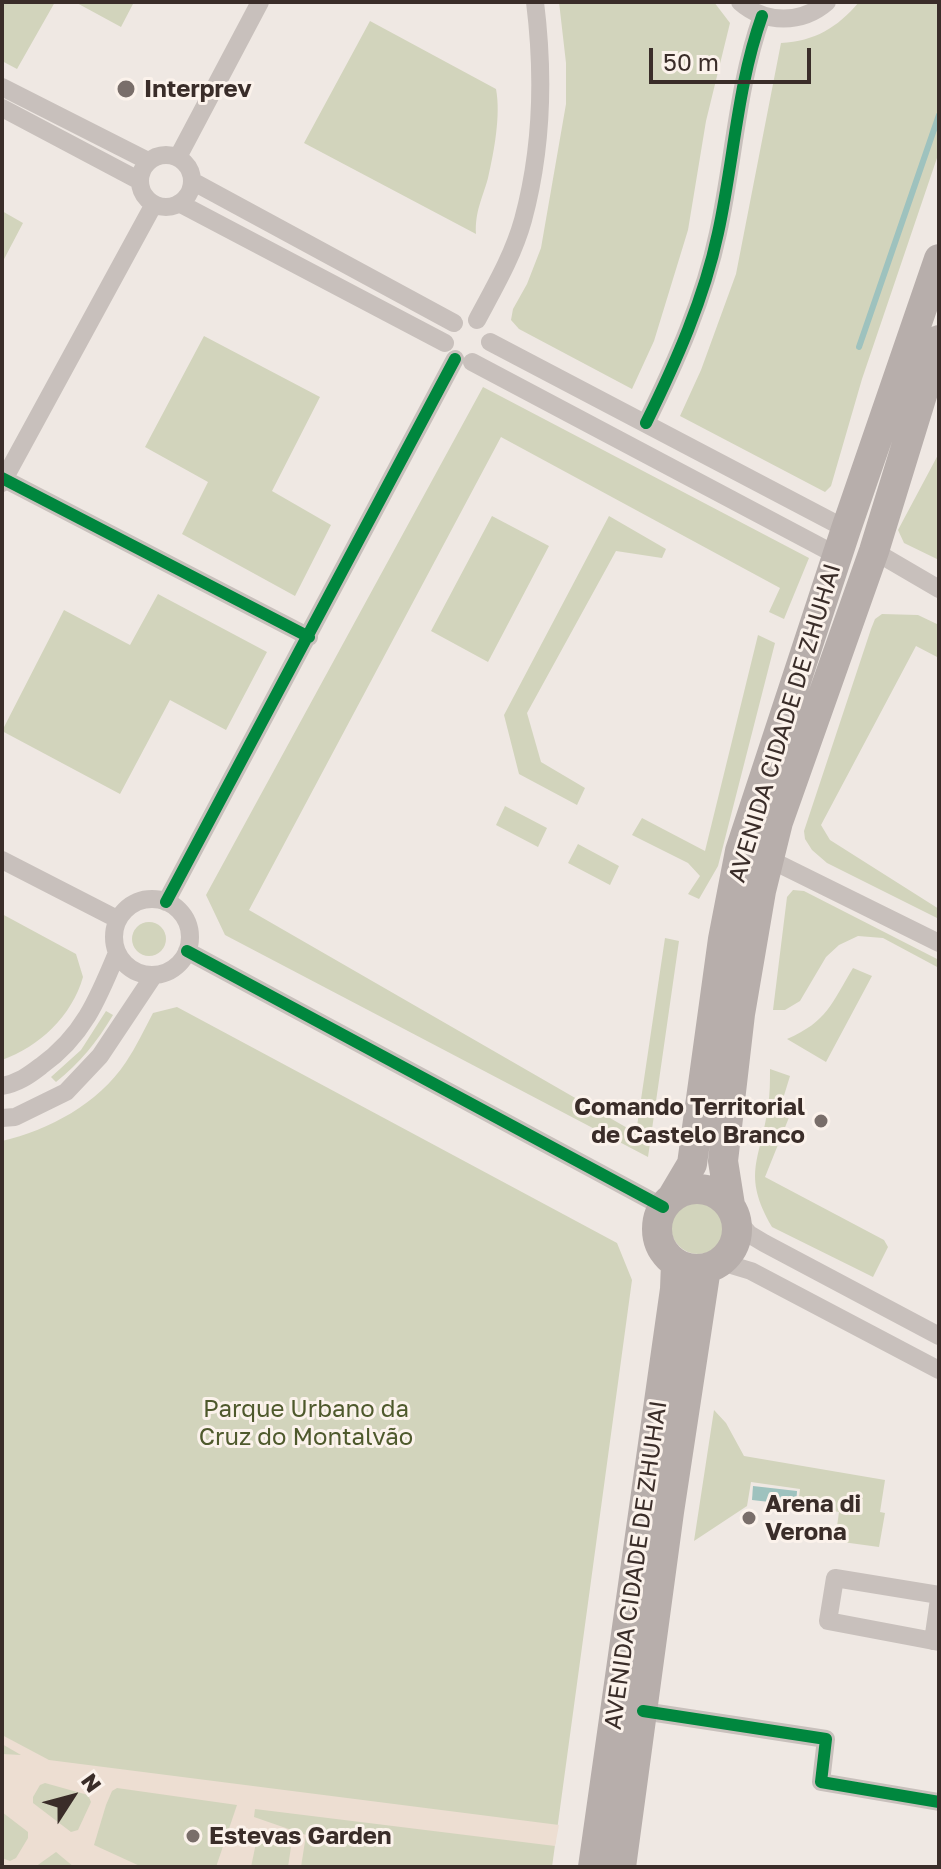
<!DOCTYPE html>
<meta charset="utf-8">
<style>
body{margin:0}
#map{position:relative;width:941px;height:1869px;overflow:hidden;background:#efe8e3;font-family:"Golos Text",sans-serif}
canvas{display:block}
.frame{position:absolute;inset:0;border:4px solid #3a2d29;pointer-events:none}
.north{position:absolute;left:32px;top:1757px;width:80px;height:80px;-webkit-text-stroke:6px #fbf2eb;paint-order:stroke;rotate:54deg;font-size:22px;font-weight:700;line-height:32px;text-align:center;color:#3a2d29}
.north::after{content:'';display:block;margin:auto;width:28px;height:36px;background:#3a2d29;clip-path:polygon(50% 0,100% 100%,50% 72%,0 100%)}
.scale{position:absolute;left:649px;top:48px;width:162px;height:36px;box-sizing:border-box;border:4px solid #3a2d29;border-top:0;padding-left:10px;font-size:24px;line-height:28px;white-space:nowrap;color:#3a2d29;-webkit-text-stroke:6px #fbf2eb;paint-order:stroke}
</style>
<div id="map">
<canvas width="941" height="1869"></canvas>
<div class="frame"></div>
<div class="north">N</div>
<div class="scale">50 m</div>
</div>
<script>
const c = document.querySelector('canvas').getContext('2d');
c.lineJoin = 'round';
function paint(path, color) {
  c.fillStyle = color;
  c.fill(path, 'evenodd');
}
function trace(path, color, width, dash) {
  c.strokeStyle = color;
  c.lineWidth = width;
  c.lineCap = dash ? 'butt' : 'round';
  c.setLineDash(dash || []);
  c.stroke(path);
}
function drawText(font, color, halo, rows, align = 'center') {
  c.font = font + ' "Golos Text",sans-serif';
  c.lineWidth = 6;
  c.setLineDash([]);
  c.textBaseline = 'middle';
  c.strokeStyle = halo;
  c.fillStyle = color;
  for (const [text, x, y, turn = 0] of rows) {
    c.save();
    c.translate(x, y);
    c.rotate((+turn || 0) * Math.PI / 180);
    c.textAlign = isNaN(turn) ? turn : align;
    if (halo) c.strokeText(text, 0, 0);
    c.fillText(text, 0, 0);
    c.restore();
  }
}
paint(new Path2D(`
 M 2,2 L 55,2 L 17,69 L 2,61 Z
 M 75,2 L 134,2 L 121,27 Z
 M 559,2 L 714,2 L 730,23 L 706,121 L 688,230 L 654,341 L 632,389 L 519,329 L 511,320 L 513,309 L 527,284 L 541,248 L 566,104 L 566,63 Z
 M 859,2 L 939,2 L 939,152 L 862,379 L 831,486 L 825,492 L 680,416 L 701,370 L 736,274 L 781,43 C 815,41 837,28 859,2 Z
 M 370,21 L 496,89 C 501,115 494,152 488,178 C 482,200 475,211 476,234 L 304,143 Z
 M 2,211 L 23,223 L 2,263 Z
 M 204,336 L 320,397 L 272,491 L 331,525 L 295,596 L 182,534 L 208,482 L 145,447 Z
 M 483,387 L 809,558 L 784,619 L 769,612 L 780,588 L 501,437 L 249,910 L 636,1133 L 665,938 L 679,941 L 648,1157 L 225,935 L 206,895 Z
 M 939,453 L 939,560 L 904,543 L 898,530 Z
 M 492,516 L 549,546 L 488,662 L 431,631 Z
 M 609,516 L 666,549 L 662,558 L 616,551 L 527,713 L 541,762 L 585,788 L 577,805 L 519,774 L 504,715 Z
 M 158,594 L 267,652 L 226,730 L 170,700 L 120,794 L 2,731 L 64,610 L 130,645 Z
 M 882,614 L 918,615 L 939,625 L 939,658 L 916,646 L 821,825 L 830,840 L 939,909 L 939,919 L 827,863 L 812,850 L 805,839 L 804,831 L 871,629 L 875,619 Z
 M 758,635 L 775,643 L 718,866 L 699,899 L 688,894 L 700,876 L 688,863 L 632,835 L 642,818 L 705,851 Z
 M 505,806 L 547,828 L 538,847 L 496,825 Z
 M 578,844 L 619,866 L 610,885 L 568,863 Z
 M 793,890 L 804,891 L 939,960 L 939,968 L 883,938 L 858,936 L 839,945 L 826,957 L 800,1001 L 785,1010 L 773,1010 L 787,897 Z
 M 2,914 L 76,954 L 83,977 C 72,1016 39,1047 2,1060 Z
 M132 939a17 17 0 1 1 34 0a17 17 0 1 1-34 0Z
 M 853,968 L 872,976 L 826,1062 L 787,1039 C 828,1021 831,1004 853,968 Z
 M 177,1007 L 617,1243 L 632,1280 L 552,1867 L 2,1867 L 2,1141 C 49,1130 98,1104 126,1062 C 136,1047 144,1030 153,1013 Z
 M 106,1011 L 113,1015 C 97,1042 80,1063 56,1082 L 51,1077 L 81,1050 Z
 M 770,1069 L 790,1076 L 782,1102 L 792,1110 L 765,1177 L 884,1240 L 888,1247 L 873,1277 L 772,1227 C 741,1173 761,1160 768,1106 C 770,1094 770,1081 770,1069 Z
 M671 1227a27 27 0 1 1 54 0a27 27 0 1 1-54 0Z
 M 714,1410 L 726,1423 L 744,1456 L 885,1480 L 880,1512 L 885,1513 L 879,1547 L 835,1541 L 839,1512 L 798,1505 L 800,1489 L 751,1482 L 747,1506 L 694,1541 Z`), '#d2d4bc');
paint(new Path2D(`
 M 2,1735 L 49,1760 L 559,1825 L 555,1846 L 255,1809 L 254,1817 L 306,1835 L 301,1867 L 288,1867 L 291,1847 L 256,1843 L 251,1867 L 216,1867 L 237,1805 L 117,1788 L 112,1791 L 106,1805 L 94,1845 L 142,1867 L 74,1867 L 56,1852 L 35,1867 L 2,1867 L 2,1858 L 10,1861 L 16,1858 L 28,1838 L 28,1832 L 2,1812 L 2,1754 L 21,1755 L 2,1744 ZM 45,1783 L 88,1795 L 91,1802 L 78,1830 L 71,1832 L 33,1803 L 33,1797 L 40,1785 Z`), '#edded2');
paint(new Path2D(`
 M 753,1486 L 797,1491 L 796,1505 L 752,1500 Z`), '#9ec2be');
trace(new Path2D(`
 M 859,347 L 939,115`), '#9ec2be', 6);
trace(new Path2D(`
 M 740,2 C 765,24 802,24 827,2
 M 2,87 L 148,161
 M 2,108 L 140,181
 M140 181a26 26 0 1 1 52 0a26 26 0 1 1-52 0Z
 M 178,157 L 260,2
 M 192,181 L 454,323
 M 179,203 L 445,343
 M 477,320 C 494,288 513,256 523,220 C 542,150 544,74 535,2
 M 490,342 L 846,529
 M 472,362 L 838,556
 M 646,423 C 676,362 704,299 718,233 C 734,160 737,86 762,16
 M 2,478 L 309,637
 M 2,483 L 154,204
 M 874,551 L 939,589
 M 769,859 L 939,943
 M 2,860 L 117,919
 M114 937a38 38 0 1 1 76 0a38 38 0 1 1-76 0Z
 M 166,902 L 455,359
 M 187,951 L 663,1207
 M 2,1086 C 18,1083 28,1076 41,1066 C 83,1036 98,999 117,953
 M 2,1118 L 15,1117 L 66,1092 L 100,1056 L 154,975
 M 736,1219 L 749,1234 L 764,1243 L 939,1336
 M 721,1262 L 751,1271 L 939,1370
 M 939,1595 L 835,1578 L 828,1621 L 939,1642
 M 933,1641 L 939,1599
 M 643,1711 L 826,1739 L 821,1782 L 939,1802`), '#c8c0bc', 18);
trace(new Path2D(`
 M657 1229a40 40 0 1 1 80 0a40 40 0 1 1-80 0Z
 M 673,1196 L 692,1164 L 723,939 L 740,851 L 846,529 L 939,259
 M 730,1205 L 723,1161 L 740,1014 L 761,891 L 778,822 L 874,551 L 939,340
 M 593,1867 L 675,1289 L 676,1263
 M 621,1867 L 669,1512 L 706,1268`), '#b7aeab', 30);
trace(new Path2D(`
 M 646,423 C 676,362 704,299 718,233 C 734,160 737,86 762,16
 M 2,478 L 309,637
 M 166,902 L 455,359
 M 187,951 L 663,1207
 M 643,1711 L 826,1739 L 821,1782 L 939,1802`), '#00873e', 12);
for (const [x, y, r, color] of [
 [126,89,10,"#796e6a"],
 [821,1121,8,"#796e6a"],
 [749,1518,8,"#796e6a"],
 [193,1836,8,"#796e6a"]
]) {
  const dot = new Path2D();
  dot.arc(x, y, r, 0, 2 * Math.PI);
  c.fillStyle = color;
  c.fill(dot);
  trace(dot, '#fbf2eb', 3);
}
drawText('bold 24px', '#3a2d29', '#fbf2eb', [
 ["Interprev",144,89],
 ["Comando Territorial",805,1107,"right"],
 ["de Castelo Branco",805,1135,"right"],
 ["Arena di",765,1504],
 ["Verona",765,1532],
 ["Estevas Garden",209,1836]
], 'left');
drawText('24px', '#3a2d29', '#fbf2eb', [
 ["AVENIDA CIDADE DE ZHUHAI",785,723,-73],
 ["AVENIDA CIDADE DE ZHUHAI",636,1565,-82]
]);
drawText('24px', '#4e592c', '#fbf2eb', [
 ["Parque Urbano da",306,1409],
 ["Cruz do Montalvão",306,1437]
]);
</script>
